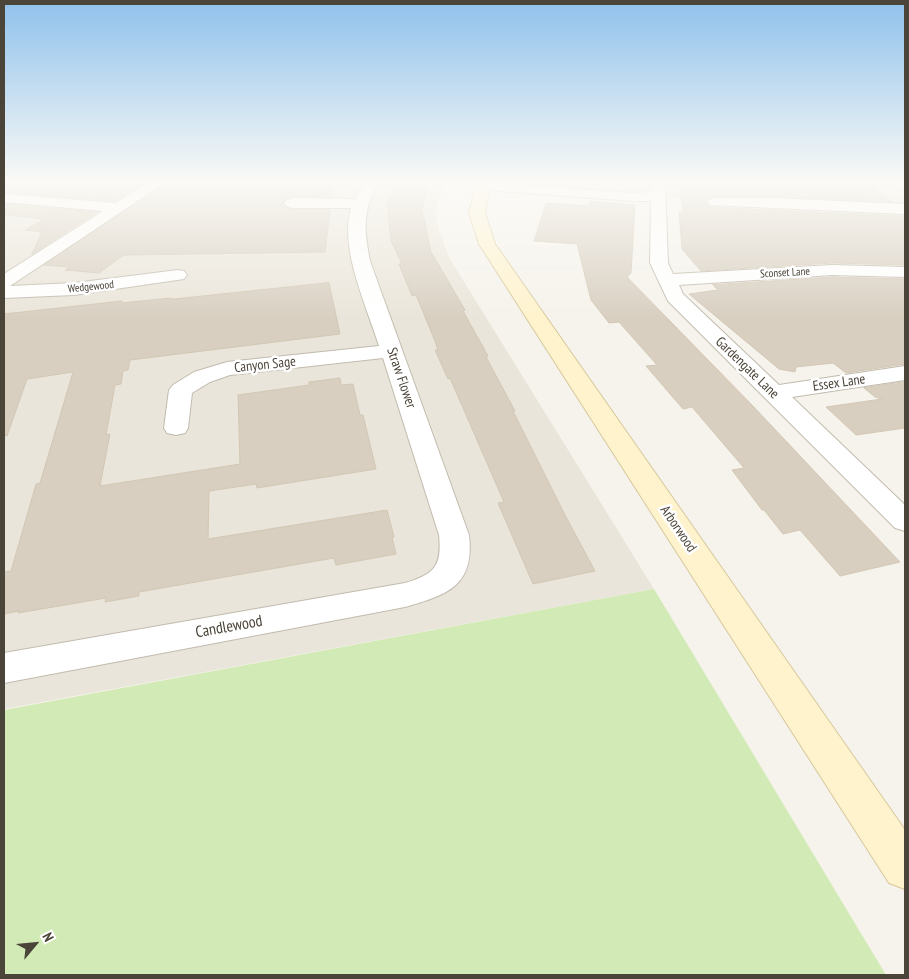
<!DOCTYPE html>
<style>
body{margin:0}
#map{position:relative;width:909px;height:979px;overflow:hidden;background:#f6f3ec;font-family:"PT Sans Narrow",sans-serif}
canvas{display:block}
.frame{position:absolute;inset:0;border:5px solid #4b4439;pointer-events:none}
.north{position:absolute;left:10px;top:919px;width:50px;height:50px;-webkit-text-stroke:4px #fff;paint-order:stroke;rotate:62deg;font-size:14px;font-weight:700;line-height:20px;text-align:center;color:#4b4439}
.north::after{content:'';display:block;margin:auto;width:18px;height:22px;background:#4b4439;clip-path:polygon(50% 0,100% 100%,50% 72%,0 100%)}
</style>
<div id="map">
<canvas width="909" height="979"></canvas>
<div class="frame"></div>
<div class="north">N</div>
</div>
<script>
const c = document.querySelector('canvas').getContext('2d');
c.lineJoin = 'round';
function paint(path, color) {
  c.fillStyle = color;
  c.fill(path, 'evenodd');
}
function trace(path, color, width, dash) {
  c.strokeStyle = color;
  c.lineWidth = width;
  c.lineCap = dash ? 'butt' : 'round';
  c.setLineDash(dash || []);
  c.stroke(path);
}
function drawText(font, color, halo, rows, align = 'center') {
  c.font = font + ' "PT Sans Narrow",sans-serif';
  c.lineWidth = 5;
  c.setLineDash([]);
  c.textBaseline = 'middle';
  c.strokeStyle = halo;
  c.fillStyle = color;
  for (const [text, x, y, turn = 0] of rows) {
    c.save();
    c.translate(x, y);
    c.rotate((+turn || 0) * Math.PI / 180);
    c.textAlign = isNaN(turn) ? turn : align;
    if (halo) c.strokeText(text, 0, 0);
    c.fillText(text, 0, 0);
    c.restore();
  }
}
paint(new Path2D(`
 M 4,182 L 446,182 L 436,208 L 438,228 L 450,259 L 654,589 L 4,709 Z
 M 526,182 L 905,182 L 905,213 L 524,188 Z`), '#eae5da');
paint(new Path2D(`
 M 654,589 L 886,975 L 4,975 L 4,710 Z`), '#d2eab5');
const building = new Path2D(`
 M 4,182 L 145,182 L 116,201 L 4,192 Z
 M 168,182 L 333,182 L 332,197 L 292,196 L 286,199 L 282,203 L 286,207 L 292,210 L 330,210 L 325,252 L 128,255 L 122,256 L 99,273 L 65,270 L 70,267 L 44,265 Z
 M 400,182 L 427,182 L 422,209 L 431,252 L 465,310 L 463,311 L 488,356 L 486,357 L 515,411 L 513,411 L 566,517 L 595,571 L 533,584 L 498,503 L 504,502 L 450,378 L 448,379 L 435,350 L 438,350 L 435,341 L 416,295 L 412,296 L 399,264 L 402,264 L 391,241 L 387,201 Z
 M 679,182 L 755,184 L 754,182 L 867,182 L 892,202 L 772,196 L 715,196 L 708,198 L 706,203 L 710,207 L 905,216 L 905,265 L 832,263 L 701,271 L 682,249 L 679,212 L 683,212 Z
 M 590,201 L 635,205 L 631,273 L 627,277 L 752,405 L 900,562 L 840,576 L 800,530 L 783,534 L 764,510 L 762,510 L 732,470 L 744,468 L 692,407 L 683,409 L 646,366 L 657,365 L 619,322 L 609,323 L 591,300 L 577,244 L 534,241 L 546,203 L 589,206 Z
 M 4,204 L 97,212 L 32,254 L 42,232 L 25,230 L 45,219 L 4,215 Z
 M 832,277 L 905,279 L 905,364 L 846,373 L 833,363 L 796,367 L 795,372 L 779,369 L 689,294 L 718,290 L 713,285 Z
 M 329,283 L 340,334 L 130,360 L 128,370 L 123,371 L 121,384 L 115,385 L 106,435 L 110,434 L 100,486 L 240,464 L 238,395 L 309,385 L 309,382 L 340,378 L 341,385 L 353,384 L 360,415 L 363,415 L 376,469 L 257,488 L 256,484 L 209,491 L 208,539 L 387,510 L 394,537 L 392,537 L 396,554 L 336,565 L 334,558 L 139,592 L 139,596 L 105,602 L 106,598 L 18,613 L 19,611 L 4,614 L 4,572 L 11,571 L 36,484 L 40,483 L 73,372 L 27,379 L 7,436 L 4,435 L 4,314 L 122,301 L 122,303 L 171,298 L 171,299 Z
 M 905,382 L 905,428 L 856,435 L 826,407 L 882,399 L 875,397 L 864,388 Z`);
paint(building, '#d8cfc1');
trace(building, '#d3c7b4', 1);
const street = new Path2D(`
 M 149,182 L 166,182 L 10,286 L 74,283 L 178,270 L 184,271 L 187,275 L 184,279 L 74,295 L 4,298 L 4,274 L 103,211 L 4,202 L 4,194 L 116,203 Z
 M 365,182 L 379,182 C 362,211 364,229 370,261 L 469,535 C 475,586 447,595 405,607 L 4,683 L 4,653 L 405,583 C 435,574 442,566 439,535 L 383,358 L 230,375 L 210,382 L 192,393 L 188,428 L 185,433 L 176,435 L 167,433 L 164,428 L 169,390 L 173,385 L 194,372 L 227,362 L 379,346 C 367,307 339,249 351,208 L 292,208 L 287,206 L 284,203 L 287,200 L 292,198 L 355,199 Z
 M 478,182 L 633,193 L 651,192 L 651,182 L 665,182 L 668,263 L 673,274 L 832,265 L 905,267 L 905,277 L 832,275 L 679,285 L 683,294 L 779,385 L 905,366 L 905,380 L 792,397 L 905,505 L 905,531 L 895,528 L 668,301 L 650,263 L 651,201 L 633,201 L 498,191 L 479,186 Z
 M 895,182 L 905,182 L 905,188 L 900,187 Z
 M 715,198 L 772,198 L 905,204 L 905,214 L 710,205 L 708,202 L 710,199 Z`);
const secondary = new Path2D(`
 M 477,182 L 491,182 L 485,213 L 495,244 L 905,830 L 905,889 L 889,883 L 479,244 L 469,213 Z`);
trace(street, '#c2bbae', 2);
trace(secondary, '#d6c79b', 2);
paint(street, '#fff');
paint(secondary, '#fff3cd');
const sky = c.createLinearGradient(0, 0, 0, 319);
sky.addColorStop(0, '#8fc1ec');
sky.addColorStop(0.57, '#fbfaf6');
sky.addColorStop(1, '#fbfaf600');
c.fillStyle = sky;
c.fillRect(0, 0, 909, 319);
drawText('11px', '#4b4439', '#fff', [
 ["Sconset Lane",785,273,-3],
 ["Wedgewood",91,287,-6]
]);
drawText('14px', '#4b4439', '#fff', [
 ["Canyon Sage",265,365,-6],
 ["Gardengate Lane",747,368,44],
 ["Straw Flower",401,378,71],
 ["Essex Lane",839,383,-8],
 ["Arborwood",678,529,56]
]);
drawText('16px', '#4b4439', '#fff', [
 ["Candlewood",229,627,-10]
]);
</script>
